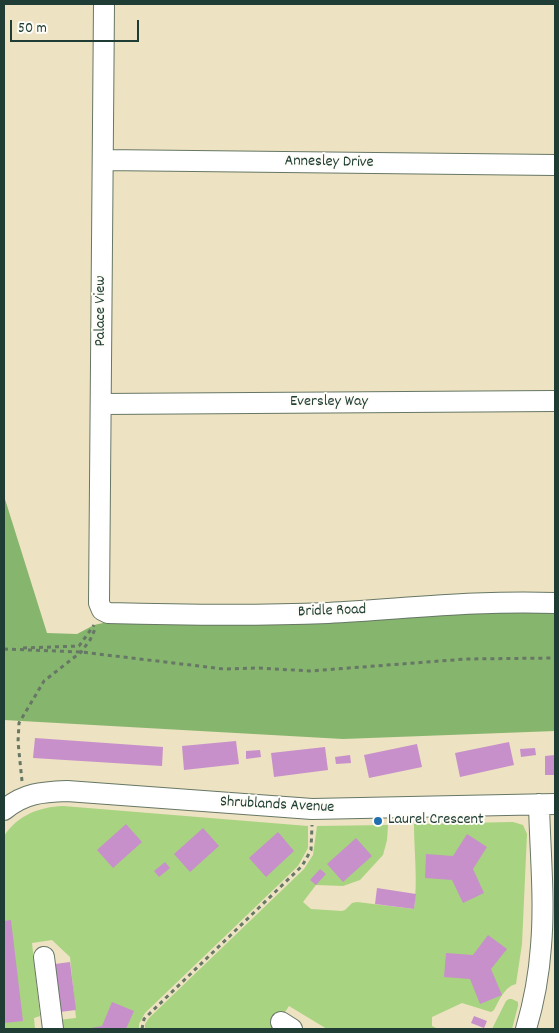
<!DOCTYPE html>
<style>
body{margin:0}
#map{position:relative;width:559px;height:1033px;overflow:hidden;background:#ede2c1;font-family:Dekko,sans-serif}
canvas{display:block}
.frame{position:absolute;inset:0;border:5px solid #1f3d34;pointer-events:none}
.scale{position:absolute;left:10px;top:20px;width:129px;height:22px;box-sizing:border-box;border:2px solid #1f3d34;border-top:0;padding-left:6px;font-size:15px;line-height:18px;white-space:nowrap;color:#1f3d34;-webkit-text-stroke:4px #fdfcf7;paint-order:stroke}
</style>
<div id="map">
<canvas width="559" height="1033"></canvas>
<div class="frame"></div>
<div class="scale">50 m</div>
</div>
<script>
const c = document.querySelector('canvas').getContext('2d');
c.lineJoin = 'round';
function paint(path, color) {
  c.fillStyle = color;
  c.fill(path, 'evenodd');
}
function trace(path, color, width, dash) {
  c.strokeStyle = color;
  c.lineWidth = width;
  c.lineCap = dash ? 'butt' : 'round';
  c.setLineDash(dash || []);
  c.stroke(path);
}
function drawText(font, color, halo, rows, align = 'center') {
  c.font = font + ' Dekko,sans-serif';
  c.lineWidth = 4;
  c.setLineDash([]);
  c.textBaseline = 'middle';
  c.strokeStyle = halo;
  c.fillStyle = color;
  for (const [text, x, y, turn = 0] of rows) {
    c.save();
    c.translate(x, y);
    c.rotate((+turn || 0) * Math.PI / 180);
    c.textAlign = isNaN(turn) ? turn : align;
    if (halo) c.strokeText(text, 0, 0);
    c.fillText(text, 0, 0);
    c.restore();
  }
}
paint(new Path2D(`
 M 63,806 L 308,826 L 308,848 L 298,866 L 145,1013 L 139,1024 L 139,1029 L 58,1029 L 58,1020 L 76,1018 L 70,957 L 52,940 L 32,943 L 40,1016 L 34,1018 L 35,1029 L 4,1029 L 4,836 C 18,815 39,807 63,806 Z
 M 513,822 L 523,825 L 527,834 L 522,944 L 516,984 C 504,987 499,1001 494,1010 L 491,1012 L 462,1003 L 432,1017 L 432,1026 L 438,1029 L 327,1029 L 289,1006 L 274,1029 L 145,1029 L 145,1024 L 149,1018 L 304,869 L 313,855 L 317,826 L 388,825 L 387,840 L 383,855 L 360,880 L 343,886 L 316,885 L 303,902 L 311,909 L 342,911 L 345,910 L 352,903 L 357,902 L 414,909 C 418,880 414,852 414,824 Z
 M 509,999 L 512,999 L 518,1002 L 518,1006 L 512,1029 L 492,1029 L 506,1001 Z`), '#a8d380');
paint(new Path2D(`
 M 4,496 L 47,633 L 77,634 L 94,625 L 117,620 L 478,611 L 555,612 L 555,731 L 343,739 L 4,720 Z`), '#86b56e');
paint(new Path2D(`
 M 35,738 L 163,747 L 162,766 L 33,758 Z
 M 236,741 L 239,764 L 184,770 L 182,746 Z
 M 509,742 L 514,765 L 460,777 L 455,753 Z
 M 417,744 L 422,767 L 369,778 L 364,755 Z
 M 325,747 L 328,770 L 274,777 L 271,753 Z
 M 535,748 L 536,755 L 521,757 L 520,749 Z
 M 260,750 L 261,757 L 246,759 L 246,751 Z
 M 350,755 L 351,763 L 336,764 L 335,757 Z
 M 555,755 L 555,775 L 545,775 L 545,756 Z
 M 126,824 L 142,842 L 113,868 L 97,850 Z
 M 203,828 L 219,846 L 190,872 L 174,854 Z
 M 278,832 L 294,851 L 266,877 L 249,858 Z
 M 467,834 L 487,847 L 473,869 L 484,893 L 463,903 L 452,880 L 425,878 L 426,854 L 453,856 Z
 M 356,838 L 372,856 L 343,882 L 327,864 Z
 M 165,862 L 170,868 L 159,877 L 154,871 Z
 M 320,869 L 326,874 L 316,885 L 310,880 Z
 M 377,888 L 416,894 L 414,909 L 375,904 Z
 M 11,920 L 23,1021 L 4,1023 L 4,921 Z
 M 488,935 L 507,949 L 491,969 L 502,995 L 480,1004 L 470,979 L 444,977 L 446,953 L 473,955 Z
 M 70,962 L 76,1010 L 60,1012 L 55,964 Z
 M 112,1002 L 134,1011 L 126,1029 L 86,1029 L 102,1026 Z
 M 474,1016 L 487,1021 L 484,1028 L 471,1023 Z`), '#c790cb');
const street = new Path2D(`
 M 104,4 L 99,603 L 102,610 L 108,613 C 181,615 255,616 328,613 C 404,609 479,600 555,603
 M 103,160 L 555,165
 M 102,404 L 555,401
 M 4,810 C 24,793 42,792 67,791 L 312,809 L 555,804
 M 44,957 L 53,1029
 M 281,1022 L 292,1029
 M 526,1029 C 534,1002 539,975 541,946 C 545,899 540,851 539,804`);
trace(street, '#677765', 22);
trace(new Path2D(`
 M 23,648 L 79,646 L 94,625
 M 4,649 L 81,652 L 224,669 L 259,668 L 310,671 L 466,659 L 555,658
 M 22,781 L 18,742 L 19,723 L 44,681 L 81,652 L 90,640 L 96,627
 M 142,1029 L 144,1019 L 302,866 L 311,850 L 312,825`), '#677765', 3, [4, 4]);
trace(street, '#fff', 20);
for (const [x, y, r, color] of [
 [378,821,5,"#1f6fb2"]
]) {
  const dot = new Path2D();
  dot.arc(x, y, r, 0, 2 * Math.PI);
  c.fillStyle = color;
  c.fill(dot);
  trace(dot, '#fdfcf7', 2);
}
drawText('16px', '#1f3d34', '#fdfcf7', [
 ["Annesley Drive",329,163,1],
 ["Palace View",102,311,-90],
 ["Eversley Way",329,403],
 ["Bridle Road",332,612,-2],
 ["Shrublands Avenue",277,806,3]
]);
drawText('16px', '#1f3d34', '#fdfcf7', [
 ["Laurel Crescent",388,821]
], 'left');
</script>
